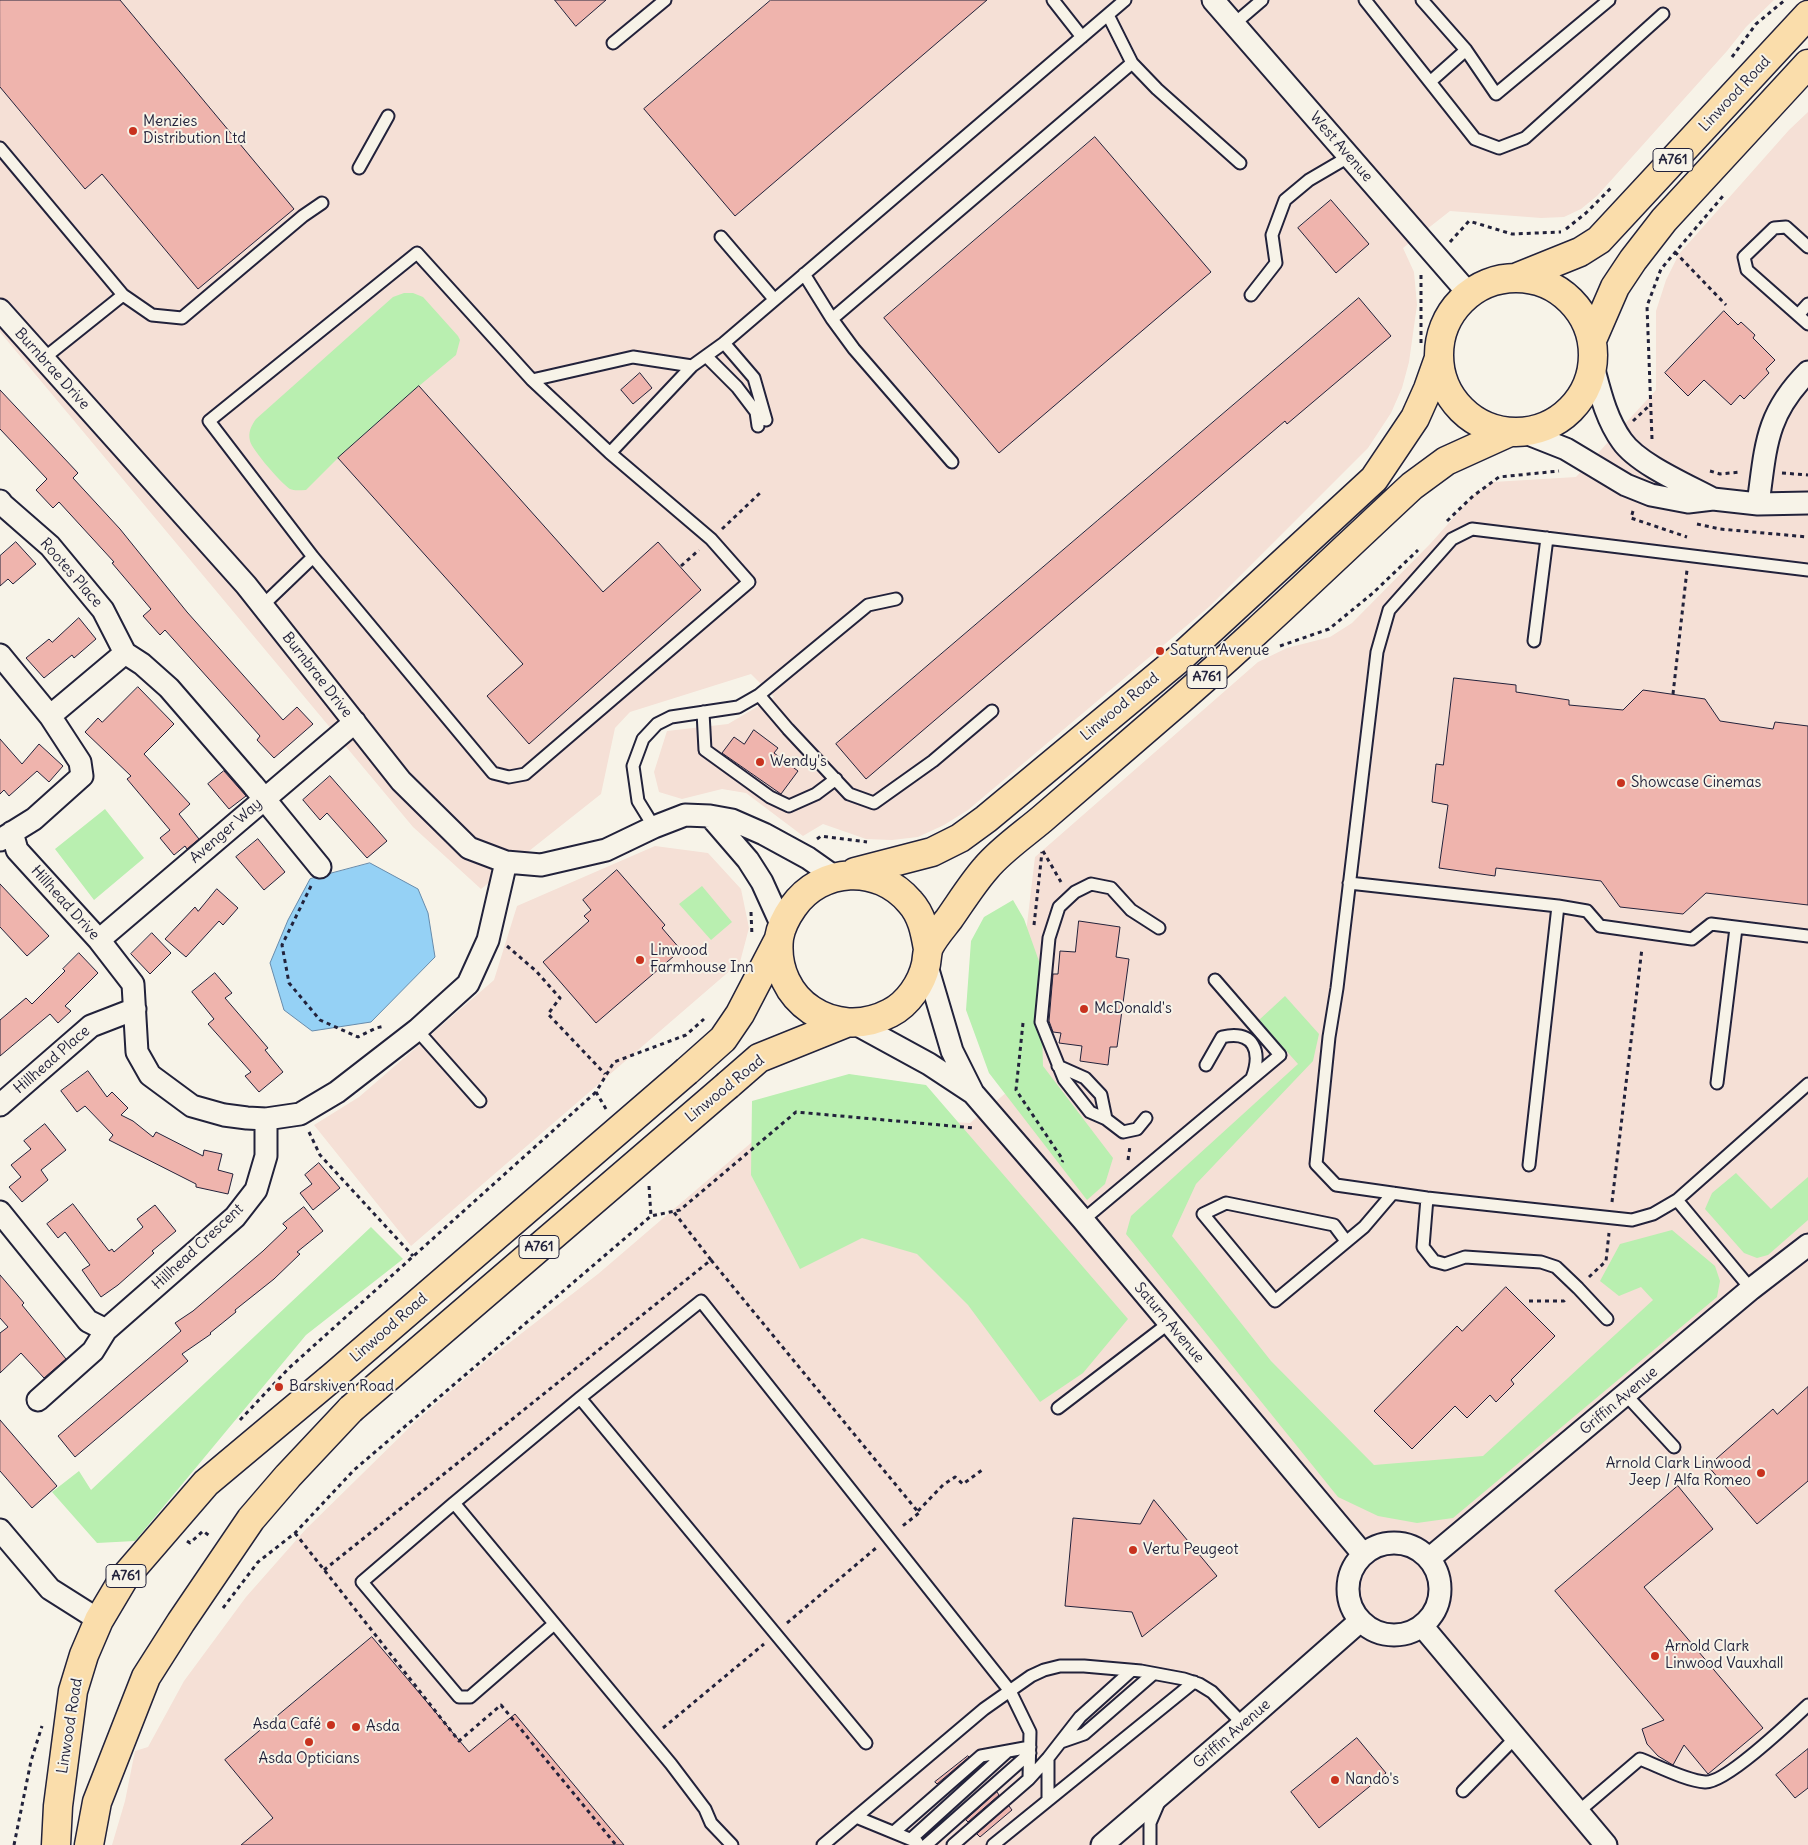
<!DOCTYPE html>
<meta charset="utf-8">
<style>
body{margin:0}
canvas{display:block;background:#f7f3e8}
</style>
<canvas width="1808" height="1845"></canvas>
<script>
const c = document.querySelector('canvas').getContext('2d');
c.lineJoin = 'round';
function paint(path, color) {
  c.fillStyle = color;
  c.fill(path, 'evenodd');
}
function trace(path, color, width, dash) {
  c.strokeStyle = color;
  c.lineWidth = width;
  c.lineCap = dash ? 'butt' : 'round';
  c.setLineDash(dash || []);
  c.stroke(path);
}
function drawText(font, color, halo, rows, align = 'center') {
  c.font = font + ' Delius,sans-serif';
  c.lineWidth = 4;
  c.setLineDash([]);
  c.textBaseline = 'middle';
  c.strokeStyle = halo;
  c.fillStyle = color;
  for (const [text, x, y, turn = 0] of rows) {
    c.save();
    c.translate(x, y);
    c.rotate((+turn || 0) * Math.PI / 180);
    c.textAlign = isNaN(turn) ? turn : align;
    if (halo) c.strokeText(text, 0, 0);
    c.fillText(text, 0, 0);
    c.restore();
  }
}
paint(new Path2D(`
 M 0,0 L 1774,0 L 1746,27 L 1727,51 L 1597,196 L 1581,209 L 1564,217 L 1541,218 L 1450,211 L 1403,248 L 1414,272 L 1417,305 L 1409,362 L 1402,388 L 1391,413 L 1368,448 L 1210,606 L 968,810 L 944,825 L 918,837 L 892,840 L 866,839 L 823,824 L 803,836 L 746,793 L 722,789 L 682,799 L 659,792 L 654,772 L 667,731 L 728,724 L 774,697 L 751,674 L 630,712 L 615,728 L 601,794 L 481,889 L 413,827 L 0,332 Z
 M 1808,112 L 1808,1845 L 112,1845 L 125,1801 L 135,1751 L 148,1747 L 184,1681 L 246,1597 L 306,1529 L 415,1422 L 482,1364 L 598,1274 L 787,1112 L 970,1123 L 1007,1092 L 1035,857 L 1258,662 L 1287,648 L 1330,637 L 1352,623 L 1430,544 L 1473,496 L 1493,482 L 1576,477 L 1656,390 L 1656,311 L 1666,280 L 1679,254 L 1789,130 Z
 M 655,846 L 708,853 L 741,889 L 749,928 L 740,962 L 411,1246 L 314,1125 L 359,1097 L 494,980 L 517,906 Z`), '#f5e0d6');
paint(new Path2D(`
 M 404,293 L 413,293 L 423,297 L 458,336 L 460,340 L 456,355 L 419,386 L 338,458 L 306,490 C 301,490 294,491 290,489 C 282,484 252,450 250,441 C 248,432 251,426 256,419 L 393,297 Z
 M 105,809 L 144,858 L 94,900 L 55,849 Z
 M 702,886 L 732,922 L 711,940 L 679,904 Z
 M 1013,900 L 1024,919 L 1040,964 L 1043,1066 L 1113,1158 L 1105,1184 L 1087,1200 L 989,1073 L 966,1010 L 971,941 L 984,917 Z
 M 1285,996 L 1319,1034 L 1313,1061 L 1196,1184 L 1172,1236 L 1271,1361 L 1374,1465 L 1483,1456 L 1653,1300 L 1641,1287 L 1619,1296 L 1600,1281 L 1620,1244 L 1672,1230 L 1715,1266 L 1720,1281 L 1717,1297 L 1453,1518 L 1417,1523 L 1378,1516 L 1338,1497 L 1126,1234 L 1131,1216 L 1298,1064 L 1259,1020 Z
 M 849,1074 L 926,1085 L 1128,1319 L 1083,1373 L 1040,1402 L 968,1305 L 917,1254 L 862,1238 L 800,1269 L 751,1175 L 752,1101 Z
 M 1736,1173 L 1771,1209 L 1808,1177 L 1808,1220 L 1768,1255 L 1757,1258 L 1744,1253 L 1705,1209 L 1712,1193 Z
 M 371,1227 L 403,1259 L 306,1335 L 135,1541 L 97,1543 L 52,1492 L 79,1471 L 91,1490 Z`), '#b9efb0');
const water = new Path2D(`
 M 370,863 L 418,889 L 428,913 L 435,957 L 371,1022 L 312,1031 L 284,1010 L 270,963 L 288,920 L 310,879 Z`);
paint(water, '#95d1f5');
trace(water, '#678bab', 1);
const building = new Path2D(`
 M 0,0 L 120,0 L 294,209 L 198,289 L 102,174 L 85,189 L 0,87 Z
 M 555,0 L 606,0 L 576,26 Z
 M 771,0 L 987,0 L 735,216 L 644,109 Z
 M 1095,137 L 1211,272 L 999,453 L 884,318 Z
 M 1331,200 L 1369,244 L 1336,273 L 1298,228 Z
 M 1359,298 L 1391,336 L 1287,424 L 1285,421 L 866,779 L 836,744 Z
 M 1724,311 L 1738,325 L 1741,322 L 1755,335 L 1753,338 L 1775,360 L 1766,369 L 1769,373 L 1744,399 L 1740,395 L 1731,405 L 1704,380 L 1688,396 L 1665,373 Z
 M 640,373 L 652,388 L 633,404 L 621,390 Z
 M 419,386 L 603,592 L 658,542 L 701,590 L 529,744 L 487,696 L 523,664 L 338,458 Z
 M 0,390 L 78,473 L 73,478 L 120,529 L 187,612 L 283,720 L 297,707 L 313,724 L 274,758 L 257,740 L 260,736 L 165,630 L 160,635 L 143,616 L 151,609 L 112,563 L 114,562 L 59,502 L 53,508 L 36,490 L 47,479 L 0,429 Z
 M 16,542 L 36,564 L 13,584 L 8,579 L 0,586 L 0,556 Z
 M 79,618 L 96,639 L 74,658 L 72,655 L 44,678 L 26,658 L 49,639 L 52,642 Z
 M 1454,678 L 1516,685 L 1516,692 L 1569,700 L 1569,705 L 1623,710 L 1643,690 L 1705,699 L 1720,721 L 1773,729 L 1775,722 L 1808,726 L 1808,905 L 1706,893 L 1683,914 L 1620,907 L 1601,881 L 1496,868 L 1495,876 L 1439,868 L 1448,805 L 1432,802 L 1436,764 L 1443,765 Z
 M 138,687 L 174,724 L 144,754 L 190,804 L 179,814 L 199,839 L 187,849 L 185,846 L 174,855 L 160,838 L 170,830 L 127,779 L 131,776 L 85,732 L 98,718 L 102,722 Z
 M 754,730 L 778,748 L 774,753 L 798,771 L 781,794 L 722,753 L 734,737 L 744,744 Z
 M 0,739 L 22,764 L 39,744 L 63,766 L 49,782 L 37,771 L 9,796 L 4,790 L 0,794 Z
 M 224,771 L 246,796 L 229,809 L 208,784 Z
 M 330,776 L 387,841 L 367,858 L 327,813 L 320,820 L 303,800 Z
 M 258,839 L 285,872 L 264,890 L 236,857 Z
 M 617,870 L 665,925 L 662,928 L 681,950 L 596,1023 L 543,962 L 589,921 L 584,916 L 591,910 L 583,900 Z
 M 0,884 L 49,936 L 27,956 L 0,927 Z
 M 217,889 L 238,908 L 223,925 L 219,921 L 186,957 L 165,939 L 195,907 L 198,911 Z
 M 1079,921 L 1120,927 L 1116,957 L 1129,959 L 1117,1047 L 1110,1047 L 1108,1065 L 1080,1061 L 1082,1046 L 1059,1043 L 1061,1033 L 1053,1032 L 1049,1021 L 1053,974 L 1058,974 L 1060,951 L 1075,952 Z
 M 152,933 L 171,953 L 150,974 L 131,954 Z
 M 79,953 L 98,973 L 65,1006 L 71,1011 L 58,1023 L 50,1014 L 0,1056 L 0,1020 L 26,998 L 32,1004 L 65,971 L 63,969 Z
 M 215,973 L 232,993 L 225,998 L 268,1048 L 265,1050 L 283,1072 L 259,1092 L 245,1076 L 251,1072 L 208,1024 L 214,1019 L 192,992 Z
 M 88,1071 L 107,1097 L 112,1092 L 128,1108 L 121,1115 L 133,1121 L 153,1137 L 156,1132 L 203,1156 L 204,1150 L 222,1154 L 218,1170 L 233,1174 L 228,1194 L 196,1187 L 196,1184 L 109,1140 L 113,1135 L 85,1106 L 77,1112 L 61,1091 Z
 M 45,1124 L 66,1150 L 41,1170 L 48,1180 L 22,1202 L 9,1187 L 21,1177 L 11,1165 L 31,1149 L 24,1141 Z
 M 319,1163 L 340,1188 L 313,1210 L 300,1193 L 312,1184 L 305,1175 Z
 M 73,1204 L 109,1251 L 112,1249 L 114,1252 L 143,1227 L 137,1219 L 155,1205 L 176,1231 L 152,1251 L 154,1253 L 118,1285 L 101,1297 L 82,1270 L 90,1265 L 65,1232 L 58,1238 L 47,1224 Z
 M 304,1207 L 323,1231 L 297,1252 L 300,1254 L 274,1279 L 235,1310 L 236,1312 L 210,1333 L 211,1334 L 182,1354 L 188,1361 L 75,1457 L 58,1436 L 181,1331 L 175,1323 L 193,1311 L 263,1251 L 287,1228 L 283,1224 Z
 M 0,1275 L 24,1303 L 22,1305 L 66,1359 L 44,1378 L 21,1353 L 0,1373 L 0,1333 L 8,1327 L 0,1318 Z
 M 1506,1287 L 1555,1336 L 1511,1380 L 1514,1384 L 1496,1402 L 1490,1395 L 1467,1418 L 1455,1406 L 1412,1449 L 1374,1411 L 1457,1326 L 1462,1331 Z
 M 1808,1387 L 1808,1481 L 1757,1524 L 1708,1466 L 1773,1409 L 1777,1414 Z
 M 0,1420 L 57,1486 L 32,1508 L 0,1471 Z
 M 1678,1486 L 1713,1529 L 1644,1587 L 1763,1728 L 1708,1774 L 1684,1745 L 1673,1765 L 1658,1756 L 1647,1744 L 1642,1729 L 1664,1720 L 1555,1591 Z
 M 1154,1500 L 1217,1576 L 1142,1637 L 1132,1612 L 1065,1606 L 1073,1518 L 1140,1524 Z
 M 372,1637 L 469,1752 L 515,1714 L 624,1845 L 241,1845 L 273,1818 L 225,1760 Z
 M 1357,1738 L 1386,1773 L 1319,1828 L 1291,1792 Z
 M 1808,1749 L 1808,1788 L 1795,1798 L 1776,1775 Z
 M 968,1756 L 969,1757 L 937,1784 L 935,1782 Z
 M 997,1792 L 999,1795 L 968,1822 L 966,1820 Z
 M 1009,1806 L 1012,1810 L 980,1837 L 977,1834 Z`);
paint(building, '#efb4ad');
trace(building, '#22223b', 1);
const lane = new Path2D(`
 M 1053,0 L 1082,37
 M 1365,0 L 1430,82 L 1466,50
 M 1422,0 L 1466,50 L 1496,94 L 1609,0
 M 1108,15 L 1132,63 L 1157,89 L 1240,163
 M 1234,24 L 1262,0
 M 613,43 L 665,0
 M 1430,82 L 1475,139 L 1499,148 L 1525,138 L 1663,14
 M 0,148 L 123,295 L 43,359
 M 359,168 L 388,116
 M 721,237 L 774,299
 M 1808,247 L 1786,227 L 1774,228 L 1744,257 L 1747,270 L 1808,324
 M 804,274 L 832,319 L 854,349 L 952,462
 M 123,295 L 152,315 L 182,318 L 303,216 L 322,203
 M 1251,295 L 1276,263 L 1272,235 L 1285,200 L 1309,180 L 1350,156
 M 1798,315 L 1808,304
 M 832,319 L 1132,63
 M 724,343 L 754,378 L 766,420
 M 706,356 L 737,387 L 756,412 L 758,426
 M 532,380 L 633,357 L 692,366
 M 610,453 L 532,380 L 417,253 L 209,421 L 313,557 L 493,773 L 509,777 L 525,774 L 749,582 L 711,539 L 610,453 L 692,366 L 724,343 L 1125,0
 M 1808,570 L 1472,529 L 1452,539 L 1389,610 L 1377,652 L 1337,988 L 1329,1037 L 1316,1164 L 1336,1185 L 1427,1198 L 1632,1220 L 1653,1214 L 1677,1200 L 1808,1084
 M 262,606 L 313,557
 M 1534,641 L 1547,538
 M 759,695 L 868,605 L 896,599
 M 703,712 L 705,750 L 770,797 L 789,806 L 816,794 L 836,779
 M 654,827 L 638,801 L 633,766 L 643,739 L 657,724 L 671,717 L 738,707 L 759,695 L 788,729 L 849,794 L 874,803 L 933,761 L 992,711
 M 1349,883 L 1558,906 L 1587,911 L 1600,926 L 1692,939 L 1711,924 L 1808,936
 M 417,1030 L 480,1101
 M 1206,1065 L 1222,1037 C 1254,1030 1262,1051 1252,1078
 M 1058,1066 L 1085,1078 L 1101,1095 L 1106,1119
 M 1717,1083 L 1736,928
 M 1146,1118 L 1137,1129 L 1123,1132 L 1106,1119 L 1090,1112 L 1064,1079 L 1041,1022 L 1049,938 L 1059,907 L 1075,892 L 1091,884 L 1111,888 L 1131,910 L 1159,928
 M 1529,1165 L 1558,906
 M 1427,1198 L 1423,1247 L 1434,1261 L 1445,1264 L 1465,1257 L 1541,1262 L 1556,1267 L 1578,1288 L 1607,1319
 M 1677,1200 L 1751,1289
 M 1083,1220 L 1280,1055 L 1215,980
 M 1346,1241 L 1334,1225 L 1226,1203 L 1203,1214 L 1275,1301 L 1364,1227 L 1393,1193
 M 1626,1395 L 1674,1447
 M 580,1398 L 866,1743
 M 1058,1408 L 1169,1323
 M 454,1503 L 362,1582 L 459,1697 L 470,1697 L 554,1624
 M 1061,1742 L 1084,1734 L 1153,1674
 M 1463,1791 L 1516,1737
 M 1048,1800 L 1048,1758
 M 1579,1811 L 1640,1759 C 1658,1766 1687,1781 1705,1782 C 1725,1784 1792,1720 1808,1705
 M 856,1817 L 917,1842
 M 894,1832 L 981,1756 L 1030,1747
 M 911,1839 L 1008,1751
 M 732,1845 L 711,1823 L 705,1809 L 671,1764 L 454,1503 L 580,1398 L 701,1301 L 1010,1691 L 1030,1732 L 1029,1779
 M 823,1845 L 984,1709 L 1031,1676 L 1044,1670 L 1060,1666 L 1084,1666 L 1141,1671 L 1184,1679 L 1199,1684 L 1212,1692 L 1243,1724
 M 926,1845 L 1030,1753
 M 953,1845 L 1029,1779 L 1048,1758 L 1080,1717 L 1131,1671
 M 993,1845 L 1194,1682
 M 1150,1845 L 1150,1823 L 1159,1802`);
const street = new Path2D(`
 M 1213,0 L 1469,294
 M 0,310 L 246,585 L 401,781 L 469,848 L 506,862 L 541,865 L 606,850 L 654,827 L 685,815 L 710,816 L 732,820 L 764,834 L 808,858 L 835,877
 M 1593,366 C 1600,392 1606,419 1622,441 C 1638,464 1687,485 1713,499
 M 1523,432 L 1566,449 L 1626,485 L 1651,495 L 1688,502 L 1713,499 L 1758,504 L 1808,503
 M 0,501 L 3,505 L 50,546 L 103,610 L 125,653 L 142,664 L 169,688 L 253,785 L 320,867
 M 1758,504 C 1766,447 1765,415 1808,372
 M 0,655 L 50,716 L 80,762 L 82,776 L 34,819 L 0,840
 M 50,716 L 125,653
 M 710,816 L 748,860 L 762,882 L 782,926
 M 12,832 L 17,850 L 99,940 L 133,984 L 137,1052 L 150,1075 L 192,1106 L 224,1115 L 247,1118 L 266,1119 L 300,1114 L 337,1092 L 417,1030 L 468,984 L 488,940 L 506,862
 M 99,940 L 355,722
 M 926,963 L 952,1051 L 973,1093 L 1083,1220 L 1363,1554
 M 854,1023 L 929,1064 L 973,1093
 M 0,1105 L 91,1026 L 135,1009
 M 0,1212 L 88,1321 L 106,1330
 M 38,1400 L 93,1351 L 106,1330 L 235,1217 L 256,1190 L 266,1156 L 266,1119
 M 0,1530 L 50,1589 L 99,1620
 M1348 1589a46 46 0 1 1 92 0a46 46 0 1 1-92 0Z
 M 1430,1558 L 1751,1289 L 1808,1245
 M 1423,1627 L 1606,1845
 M 1102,1845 L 1243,1724 L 1360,1621`);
const primary = new Path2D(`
 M 1518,277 L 1580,252 L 1599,240 L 1808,15
 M1439 355a77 77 0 1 1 154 0a77 77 0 1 1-154 0Z
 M 1592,340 L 1615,287 L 1633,260 L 1664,220 L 1808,64
 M 855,872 L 932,852 L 960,838 L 986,819 L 1181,657 L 1374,479 L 1415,418 L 1428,389 L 1439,358
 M 928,949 C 925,932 922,915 910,902 C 878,864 821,867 793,907 C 786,917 781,926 779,938 C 772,1001 835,1042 890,1013 C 908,1004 922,983 926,964 C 927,958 927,952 929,947 C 934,937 942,928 949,919 C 961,902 972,884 986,868 C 1001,850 1023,835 1042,819 C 1081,785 1120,752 1159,718 C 1246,644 1328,564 1412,486 L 1446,461 L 1510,432
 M 687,1071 L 723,1039 L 740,1014 L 779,939
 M 728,1085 L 759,1058 L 846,1023
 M 56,1845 L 58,1806 L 73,1691 L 84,1655 L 99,1620 L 124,1578 L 206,1483 L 329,1380
 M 89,1845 L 97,1802 L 146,1677 L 181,1622 L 251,1519 L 288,1476 L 351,1409`);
trace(lane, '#22223b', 15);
trace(street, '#22223b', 25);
trace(primary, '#22223b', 31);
trace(new Path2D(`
 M 1732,57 L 1756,24 L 1785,0
 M 1566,229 L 1586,213 L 1611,188
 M 1450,242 L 1469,221 L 1512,234 L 1561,232
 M 1675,252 L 1726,305
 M 1421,343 L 1421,272
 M 1633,421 L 1651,404
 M 1652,439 L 1647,306 L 1661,269 L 1723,196
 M 1710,471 L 1720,474 L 1741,472
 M 1782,473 L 1808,475
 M 1633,511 L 1631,518 L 1687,537
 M 1447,521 L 1473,496 L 1499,477 L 1559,471
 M 1697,524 L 1720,529 L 1808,537
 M 722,529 L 760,493
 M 681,566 L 699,550
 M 1280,646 L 1329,629 L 1373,593 L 1418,550
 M 1673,694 L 1687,570
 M 817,839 L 821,836 L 867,842
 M 1043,851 L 1061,882
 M 311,886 L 282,945 L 289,983 L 320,1020 L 358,1037 L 376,1028 L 385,1026
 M 751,912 L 752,936
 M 1034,925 L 1042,852
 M 507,946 L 536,971 L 560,998 L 548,1014 L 605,1074
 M 1023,1023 L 1016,1090 L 1063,1160 L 1062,1162
 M 606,1109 L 596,1092 L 614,1062 L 686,1035 L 704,1019
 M 309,1132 L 320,1155 L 413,1256
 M 1128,1160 L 1130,1146
 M 649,1186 L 651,1216
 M 1612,1202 L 1642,948
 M 711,1260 L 919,1513 L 900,1528
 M 1589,1277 L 1606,1261 L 1609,1233
 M 1529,1301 L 1564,1301 L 1566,1299
 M 240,1420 L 289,1368 L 596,1092
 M 918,1511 L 943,1485 L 955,1477 L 963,1484 L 982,1470
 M 295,1533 L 459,1741 L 501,1705 L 616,1845
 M 187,1541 L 190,1543 L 203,1531 L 211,1537
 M 324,1570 L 711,1260 L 673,1211
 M 223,1608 L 258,1562 L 295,1533 L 354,1470 L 651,1216 L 680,1210 L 796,1112 L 974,1128
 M 787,1623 L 876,1548
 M 663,1728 L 764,1644
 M 14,1845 L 31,1761 L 42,1726`), '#22223b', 3, [4, 4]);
trace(lane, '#f7f3e8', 11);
trace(street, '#f7f3e8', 21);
trace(primary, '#faddab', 28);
const primaryBridge = new Path2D(`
 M 329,1380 L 687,1071
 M 351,1409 L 728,1085`);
trace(primaryBridge, '#22223b', 31, []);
trace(primaryBridge, '#faddab', 28);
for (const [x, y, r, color] of [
 [133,131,5,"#c8321e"],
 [1160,651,5,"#c8321e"],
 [760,762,5,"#c8321e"],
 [1621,783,5,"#c8321e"],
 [640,960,5,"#c8321e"],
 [1084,1009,5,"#c8321e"],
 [279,1387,5,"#c8321e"],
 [1761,1473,5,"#c8321e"],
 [1133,1550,5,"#c8321e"],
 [1655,1656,5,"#c8321e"],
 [331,1725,5,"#c8321e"],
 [356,1727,5,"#c8321e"],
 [309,1742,5,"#c8321e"],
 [1335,1780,5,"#c8321e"]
]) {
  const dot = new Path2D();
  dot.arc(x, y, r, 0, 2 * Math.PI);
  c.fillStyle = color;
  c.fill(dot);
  trace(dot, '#f7f3e8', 2);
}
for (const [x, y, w] of [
 [1673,160,40],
 [1207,677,40],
 [539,1247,40],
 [126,1576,40]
]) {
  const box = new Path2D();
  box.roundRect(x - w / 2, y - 11.5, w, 23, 4);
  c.fillStyle = '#f7f3e8';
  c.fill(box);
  trace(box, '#22223b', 1);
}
drawText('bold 14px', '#22223b', null, [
 ["A761",1673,160],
 ["A761",1207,677],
 ["A761",539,1247],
 ["A761",126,1576]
]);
drawText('15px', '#22223b', '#f7f3e8', [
 ["Linwood Road",1735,94,-47],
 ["West Avenue",1341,147,49],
 ["Burnbrae Drive",52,369,48],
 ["Rootes Place",71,573,49],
 ["Burnbrae Drive",317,675,52],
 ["Linwood Road",1120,707,-40],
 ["Avenger Way",226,831,-41],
 ["Hillhead Drive",65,903,48],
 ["Hillhead Place",52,1060,-41],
 ["Linwood Road",725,1089,-39],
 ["Hillhead Crescent",198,1247,-43],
 ["Saturn Avenue",1169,1323,50],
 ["Linwood Road",389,1328,-41],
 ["Griffin Avenue",1619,1401,-40],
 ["Linwood Road",70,1726,-81],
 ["Griffin Avenue",1232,1734,-41]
]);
drawText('15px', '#22223b', '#f7f3e8', [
 ["Menzies",143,122],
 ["Distribution Ltd",143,139],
 ["Saturn Avenue",1170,651],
 ["Wendy's",770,762],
 ["Showcase Cinemas",1631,783],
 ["Linwood",650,951],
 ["Farmhouse Inn",650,968],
 ["McDonald's",1094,1009],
 ["Barskiven Road",289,1387],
 ["Arnold Clark Linwood",1751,1464,"right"],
 ["Jeep / Alfa Romeo",1751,1481,"right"],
 ["Vertu Peugeot",1143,1550],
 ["Arnold Clark",1665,1647],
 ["Linwood Vauxhall",1665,1664],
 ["Asda Café",321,1725,"right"],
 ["Asda",366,1727],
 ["Asda Opticians",309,1759,"center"],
 ["Nando's",1345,1780]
], 'left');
</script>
